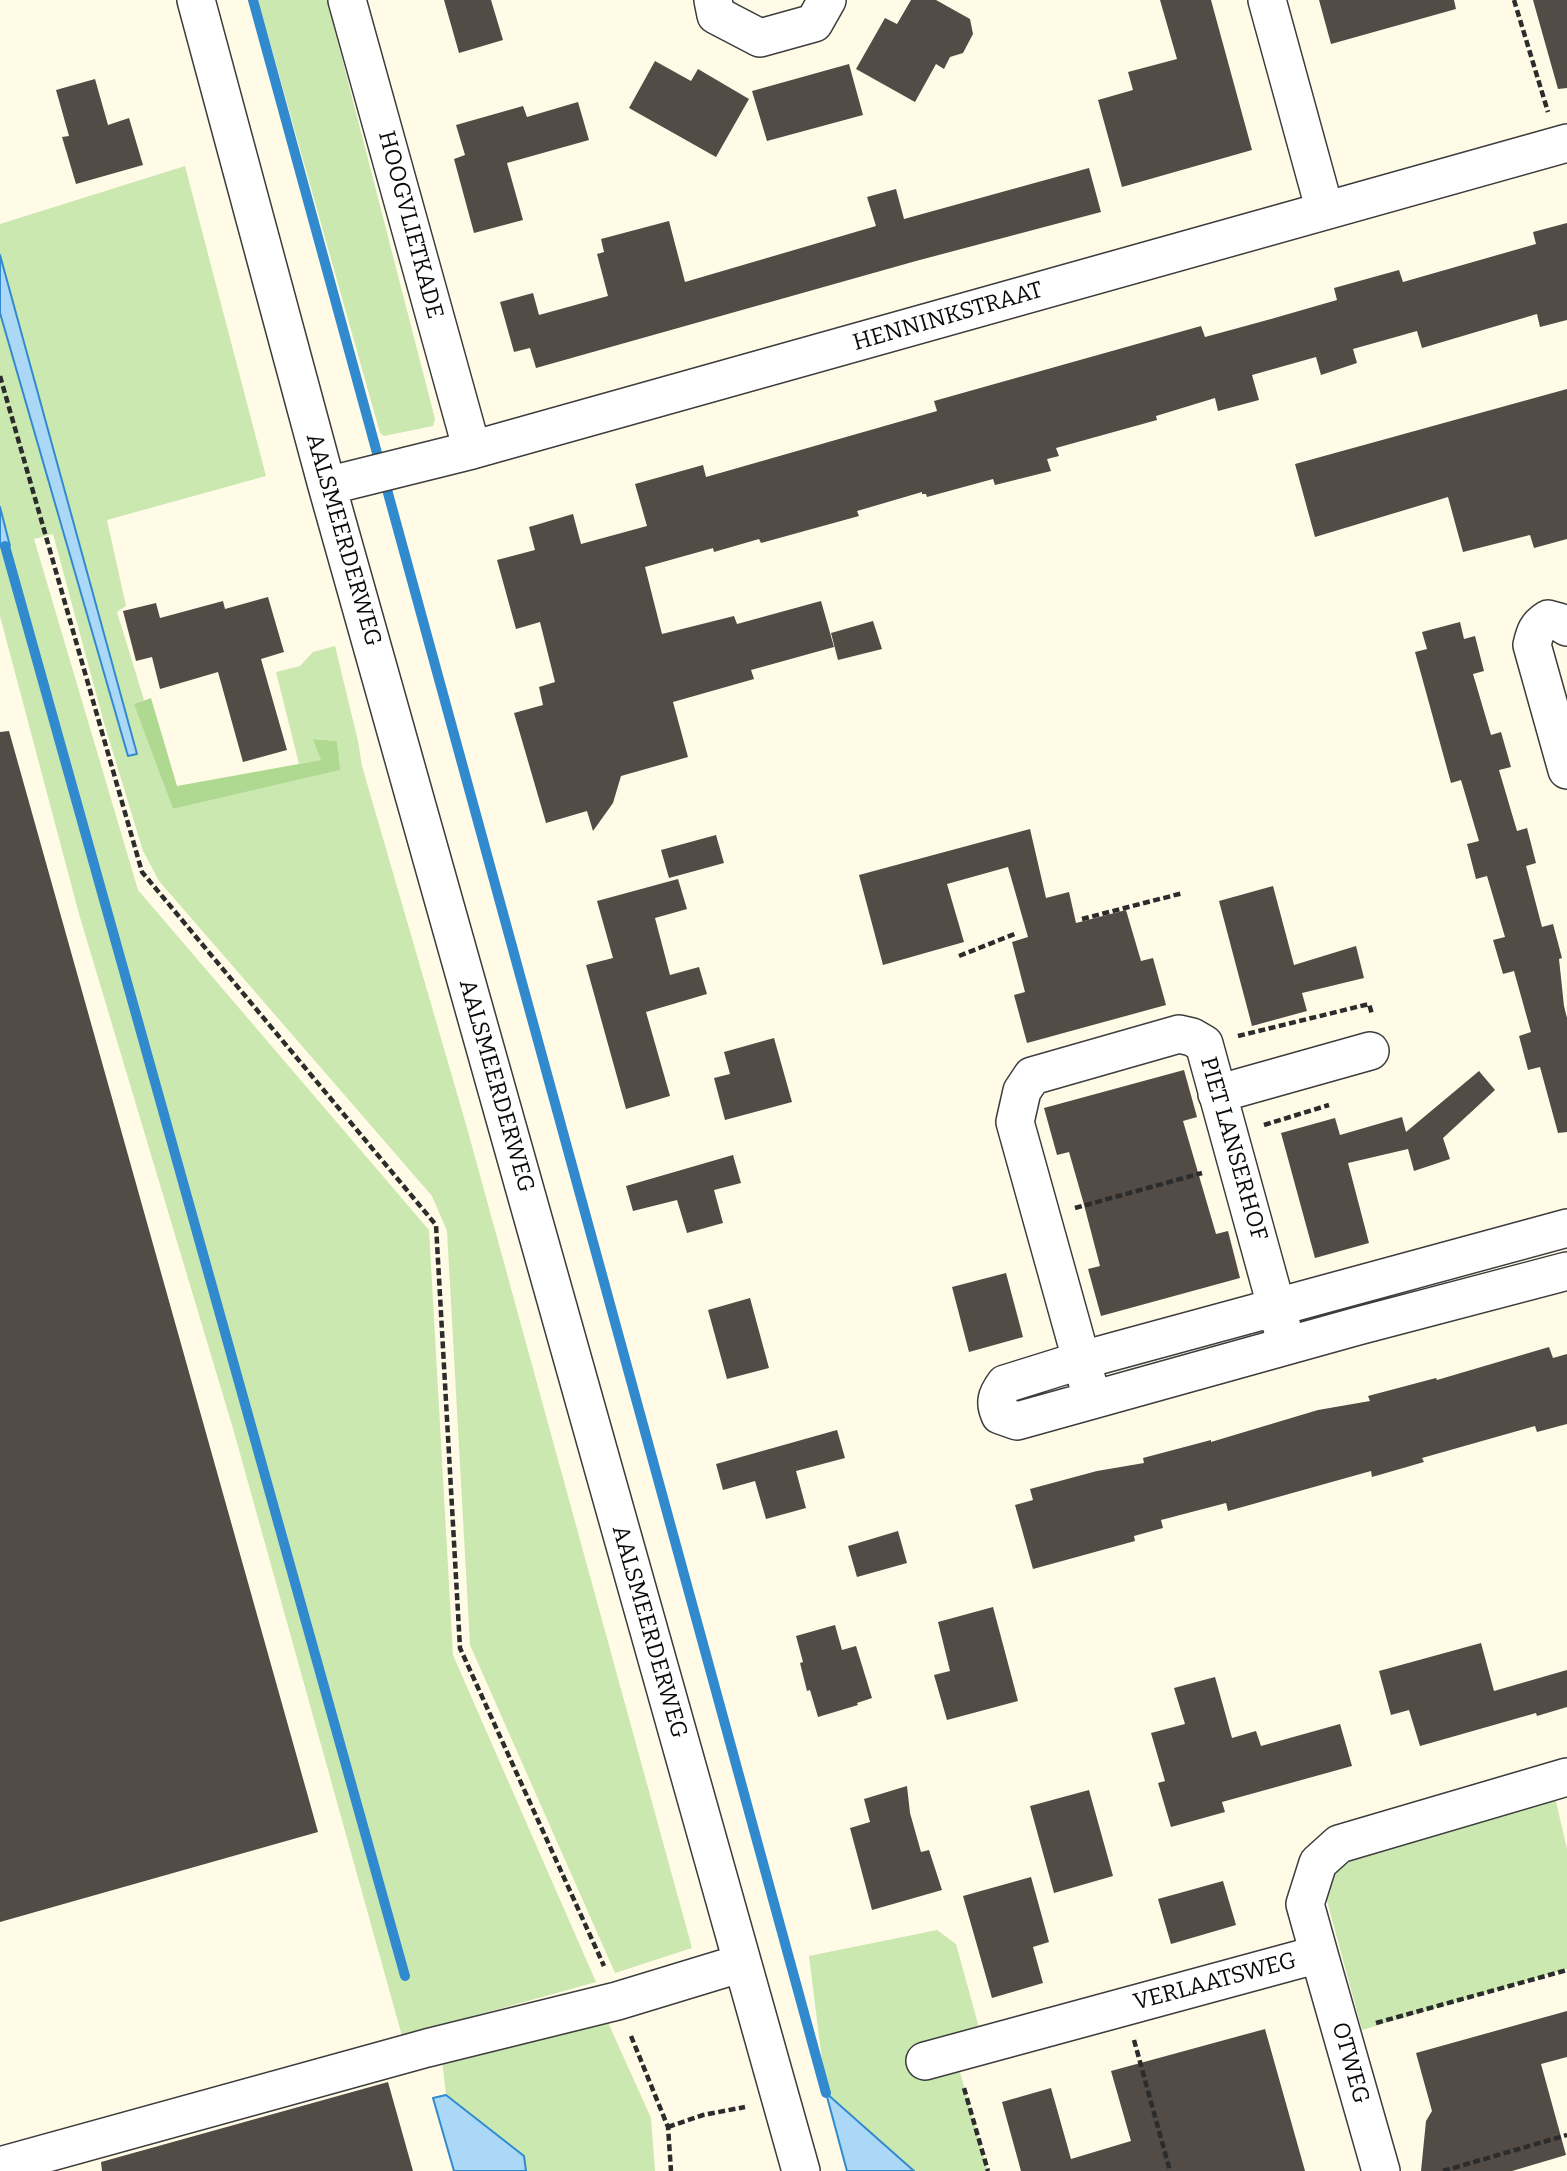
<!DOCTYPE html>
<style>
body{margin:0}
canvas{display:block;background:#fffbe7}
</style>
<canvas width="1567" height="2171"></canvas>
<script>
const c = document.querySelector('canvas').getContext('2d');
c.lineJoin = 'round';
function paint(path, color) {
  c.fillStyle = color;
  c.fill(path, 'evenodd');
}
function trace(path, color, width, dash) {
  c.strokeStyle = color;
  c.lineWidth = width;
  c.lineCap = dash ? 'butt' : 'round';
  c.setLineDash(dash || []);
  c.stroke(path);
}
function drawText(font, color, halo, rows, align = 'center') {
  c.font = font + ' Bitter,serif';
  c.lineWidth = 7;
  c.setLineDash([]);
  c.textBaseline = 'middle';
  c.strokeStyle = halo;
  c.fillStyle = color;
  for (const [text, x, y, turn = 0] of rows) {
    c.save();
    c.translate(x, y);
    c.rotate((+turn || 0) * Math.PI / 180);
    c.textAlign = isNaN(turn) ? turn : align;
    if (halo) c.strokeText(text, 0, 0);
    c.fillText(text, 0, 0);
    c.restore();
  }
}
paint(new Path2D(`
 M 258,0 L 327,0 L 435,419 L 433,426 L 384,436 L 380,433 Z
 M 185,166 L 266,476 L 107,520 L 126,606 L 117,612 L 144,700 L 135,704 L 173,809 L 339,770 L 337,741 L 314,739 L 322,760 L 299,764 L 276,672 L 300,666 L 313,652 L 335,646 L 358,741 L 362,766 L 467,1128 L 692,1948 L 615,1973 L 470,1645 L 447,1231 L 432,1196 L 159,881 L 143,851 L 104,723 L 53,534 L 34,539 L 138,890 L 429,1230 L 453,1655 L 596,1982 L 402,2036 L 234,1432 L 79,914 L 0,616 L 0,547 L 10,545 L 0,507 L 0,313 L 128,756 L 137,754 L 0,255 L 0,224 Z
 M 1554,1793 L 1567,1849 L 1567,1969 L 1362,2030 L 1320,1875 L 1326,1863 Z
 M 937,1930 L 956,1944 L 981,2035 L 952,2044 L 988,2171 L 914,2171 L 826,2093 L 809,1956 Z
 M 606,2018 L 651,2118 L 655,2171 L 526,2171 L 524,2156 L 446,2095 L 442,2060 Z`), '#cce8b1');
paint(new Path2D(`
 M 151,698 L 177,786 L 321,760 L 313,739 L 337,741 L 340,770 L 173,809 L 134,704 Z`), '#afd991');
const water = new Path2D(`
 M 0,255 L 137,754 L 128,756 L 0,313 Z
 M 0,507 L 10,546 L 0,547 Z
 M 826,2093 L 914,2171 L 847,2171 Z
 M 446,2095 L 524,2156 L 526,2171 L 454,2171 L 433,2098 Z`);
paint(water, '#abd8f6');
trace(water, '#328ace', 2);
trace(new Path2D(`
 M 253,0 L 826,2093
 M 5,546 L 405,1976`), '#328ace', 10);
paint(new Path2D(`
 M 444,0 L 491,0 L 503,40 L 459,53 Z
 M 911,0 L 936,0 L 970,19 L 973,34 L 963,53 L 950,57 L 944,69 L 936,64 L 915,102 L 856,69 L 885,18 L 897,24 Z
 M 1160,0 L 1211,0 L 1252,150 L 1122,187 L 1098,100 L 1133,90 L 1128,72 L 1177,59 Z
 M 1319,0 L 1454,0 L 1456,9 L 1331,44 Z
 M 1533,0 L 1567,0 L 1567,88 L 1558,89 Z
 M 655,61 L 691,81 L 698,69 L 749,99 L 716,157 L 629,108 Z
 M 849,64 L 863,115 L 767,141 L 752,91 Z
 M 95,79 L 108,125 L 129,118 L 143,165 L 76,184 L 62,137 L 69,136 L 56,90 Z
 M 578,102 L 589,140 L 507,163 L 523,220 L 474,233 L 454,159 L 465,155 L 456,125 L 523,106 L 527,117 Z
 M 1089,168 L 1101,212 L 916,261 L 536,368 L 530,348 L 514,352 L 500,302 L 533,293 L 539,315 L 608,296 L 597,254 L 604,252 L 601,239 L 669,221 L 685,282 L 876,226 L 867,197 L 896,189 L 904,219 Z
 M 1567,223 L 1567,320 L 1540,327 L 1537,314 L 1422,348 L 1417,331 L 1353,349 L 1357,363 L 1321,375 L 1316,357 L 1252,375 L 1259,400 L 1218,411 L 1215,398 L 1156,416 L 1157,420 L 1056,448 L 1059,456 L 1047,459 L 1051,471 L 995,485 L 993,479 L 927,497 L 926,494 L 922,494 L 922,492 L 857,511 L 859,516 L 761,543 L 759,539 L 714,552 L 713,548 L 645,567 L 662,634 L 734,616 L 737,624 L 821,601 L 834,647 L 751,670 L 754,679 L 673,702 L 688,757 L 621,776 L 613,803 L 593,831 L 587,811 L 546,823 L 514,713 L 543,705 L 539,687 L 555,682 L 540,622 L 516,629 L 497,560 L 535,550 L 529,527 L 573,514 L 581,544 L 647,526 L 635,484 L 703,465 L 706,477 L 937,411 L 934,401 L 1201,326 L 1205,337 L 1271,319 L 1337,300 L 1334,288 L 1399,270 L 1403,282 L 1536,244 L 1533,232 Z
 M 1567,389 L 1567,539 L 1534,548 L 1530,535 L 1463,552 L 1448,497 L 1315,537 L 1295,464 Z
 M 268,597 L 284,652 L 261,659 L 287,750 L 243,762 L 218,672 L 160,689 L 152,657 L 136,661 L 123,611 L 156,603 L 160,618 L 223,601 L 225,609 Z
 M 873,621 L 882,649 L 838,660 L 831,633 Z
 M 1460,622 L 1464,639 L 1475,636 L 1484,671 L 1473,674 L 1491,735 L 1501,732 L 1511,767 L 1499,770 L 1517,831 L 1527,828 L 1536,863 L 1526,866 L 1542,927 L 1553,924 L 1562,958 L 1559,959 L 1564,1006 L 1567,1018 L 1567,1132 L 1558,1133 L 1540,1067 L 1528,1070 L 1519,1036 L 1531,1032 L 1514,971 L 1503,974 L 1493,940 L 1505,937 L 1487,876 L 1476,879 L 1467,844 L 1479,841 L 1461,780 L 1451,783 L 1415,652 L 1427,649 L 1422,632 Z
 M 9,731 L 318,1832 L 0,1922 L 0,732 Z
 M 1030,829 L 1046,898 L 1069,892 L 1076,923 L 1126,910 L 1141,961 L 1153,958 L 1166,1005 L 1027,1043 L 1014,995 L 1025,992 L 1012,942 L 1028,937 L 1008,867 L 947,884 L 964,942 L 883,965 L 859,875 Z
 M 716,835 L 724,863 L 669,878 L 661,850 Z
 M 678,879 L 687,909 L 655,918 L 670,975 L 699,967 L 707,994 L 646,1012 L 670,1096 L 626,1109 L 586,965 L 613,958 L 597,901 Z
 M 1273,886 L 1294,965 L 1356,946 L 1364,978 L 1302,993 L 1307,1011 L 1252,1026 L 1219,901 Z
 M 774,1038 L 792,1102 L 725,1120 L 714,1078 L 730,1074 L 724,1052 Z
 M 1184,1070 L 1197,1117 L 1183,1121 L 1216,1234 L 1228,1231 L 1240,1278 L 1101,1316 L 1088,1269 L 1100,1266 L 1083,1201 L 1069,1152 L 1057,1155 L 1044,1108 Z
 M 1479,1071 L 1495,1090 L 1443,1138 L 1450,1159 L 1414,1171 L 1408,1149 L 1348,1163 L 1369,1243 L 1315,1258 L 1281,1133 L 1335,1118 L 1340,1135 L 1402,1117 L 1406,1132 Z
 M 733,1155 L 741,1183 L 714,1190 L 723,1223 L 687,1233 L 677,1200 L 633,1211 L 626,1186 Z
 M 1006,1273 L 1023,1337 L 969,1352 L 952,1287 Z
 M 750,1298 L 769,1368 L 727,1379 L 708,1310 Z
 M 1549,1347 L 1553,1358 L 1567,1354 L 1567,1424 L 1537,1432 L 1535,1426 L 1422,1458 L 1424,1462 L 1372,1477 L 1371,1471 L 1228,1511 L 1226,1503 L 1161,1520 L 1163,1528 L 1134,1536 L 1135,1541 L 1033,1569 L 1015,1505 L 1033,1500 L 1030,1489 L 1097,1471 L 1144,1463 L 1143,1458 L 1211,1440 L 1211,1442 L 1318,1410 L 1370,1401 L 1368,1396 L 1436,1378 L 1437,1380 Z
 M 837,1430 L 845,1458 L 796,1471 L 806,1508 L 766,1519 L 755,1481 L 723,1490 L 716,1464 Z
 M 898,1531 L 907,1563 L 857,1577 L 848,1546 Z
 M 993,1607 L 1018,1701 L 947,1720 L 934,1675 L 950,1671 L 938,1622 Z
 M 835,1625 L 842,1650 L 856,1646 L 872,1698 L 857,1703 L 858,1705 L 818,1717 L 810,1690 L 807,1691 L 800,1663 L 803,1662 L 796,1636 Z
 M 1481,1643 L 1494,1691 L 1567,1670 L 1567,1707 L 1537,1716 L 1536,1713 L 1420,1746 L 1409,1710 L 1391,1715 L 1379,1671 Z
 M 1215,1677 L 1232,1738 L 1256,1731 L 1261,1746 L 1340,1724 L 1352,1766 L 1222,1802 L 1225,1812 L 1171,1827 L 1158,1783 L 1165,1781 L 1151,1733 L 1185,1724 L 1174,1688 Z
 M 907,1786 L 910,1813 L 921,1852 L 929,1850 L 942,1890 L 872,1910 L 850,1828 L 870,1822 L 864,1799 Z
 M 1089,1790 L 1113,1876 L 1054,1893 L 1030,1806 Z
 M 1031,1877 L 1049,1942 L 1033,1947 L 1043,1983 L 992,1998 L 963,1896 Z
 M 1223,1881 L 1236,1925 L 1171,1944 L 1158,1899 Z
 M 1567,2011 L 1567,2057 L 1541,2064 L 1566,2155 L 1512,2171 L 1421,2171 L 1426,2121 L 1432,2111 L 1416,2053 Z
 M 1265,2029 L 1305,2171 L 1021,2171 L 1002,2102 L 1051,2088 L 1071,2159 L 1131,2141 L 1111,2071 Z
 M 388,2082 L 413,2171 L 102,2171 L 101,2162 Z`), '#524b46');
const minor = new Path2D(`
 M 196,0 L 327,486 L 801,2171
 M 347,0 L 472,450
 M 713,0 L 716,15 L 760,38 L 814,23 L 827,0
 M 1267,0 L 1325,211
 M 327,486 L 472,450 L 1567,143
 M 1567,627 L 1559,622 L 1548,619 C 1537,626 1535,632 1532,645 L 1567,770
 M 1217,1094 L 1370,1051
 M 1567,1228 L 1082,1360 L 1005,1384 C 997,1395 994,1402 1000,1415 L 1017,1421 L 1358,1326 L 1567,1271
 M 1088,1384 L 1015,1122 L 1022,1091 L 1032,1076 L 1179,1034 L 1192,1037 L 1204,1044 L 1283,1331
 M 1319,1954 L 1381,2171
 M 925,2061 L 1319,1954 L 1305,1904 L 1318,1863 L 1339,1844 L 1567,1777
 M 0,2166 L 427,2048 L 617,2001 L 742,1963`);
trace(minor, '#3d3d3d', 40);
trace(new Path2D(`
 M 1514,0 L 1548,112
 M 0,376 L 142,872 L 436,1225 L 460,1648 L 604,1966
 M 1082,919 L 1183,893
 M 959,956 L 1017,933
 M 1238,1036 L 1369,1004 L 1372,1014
 M 1264,1125 L 1329,1105
 M 1075,1208 L 1202,1173
 M 1376,2023 L 1567,1970
 M 631,2036 L 668,2127 L 671,2171
 M 1134,2040 L 1170,2171
 M 964,2088 L 988,2171
 M 668,2127 L 703,2115 L 745,2107
 M 1443,2171 L 1567,2135`), '#2c2c2c', 4.5, [7, 3.5]);
trace(minor, '#fff', 37);
drawText('23px', '#0a0a0a', '#fff', [
 ["HOOGVLIETKADE",410,225,75],
 ["HENNINKSTRAAT",948,317,-16],
 ["AALSMEERDERWEG",343,540,74],
 ["AALSMEERDERWEG",496,1086,74],
 ["PIET LANSERHOF",1233,1149,74],
 ["AALSMEERDERWEG",649,1632,74],
 ["VERLAATSWEG",1215,1982,-15],
 ["OTWEG",1350,2063,74]
]);
</script>
